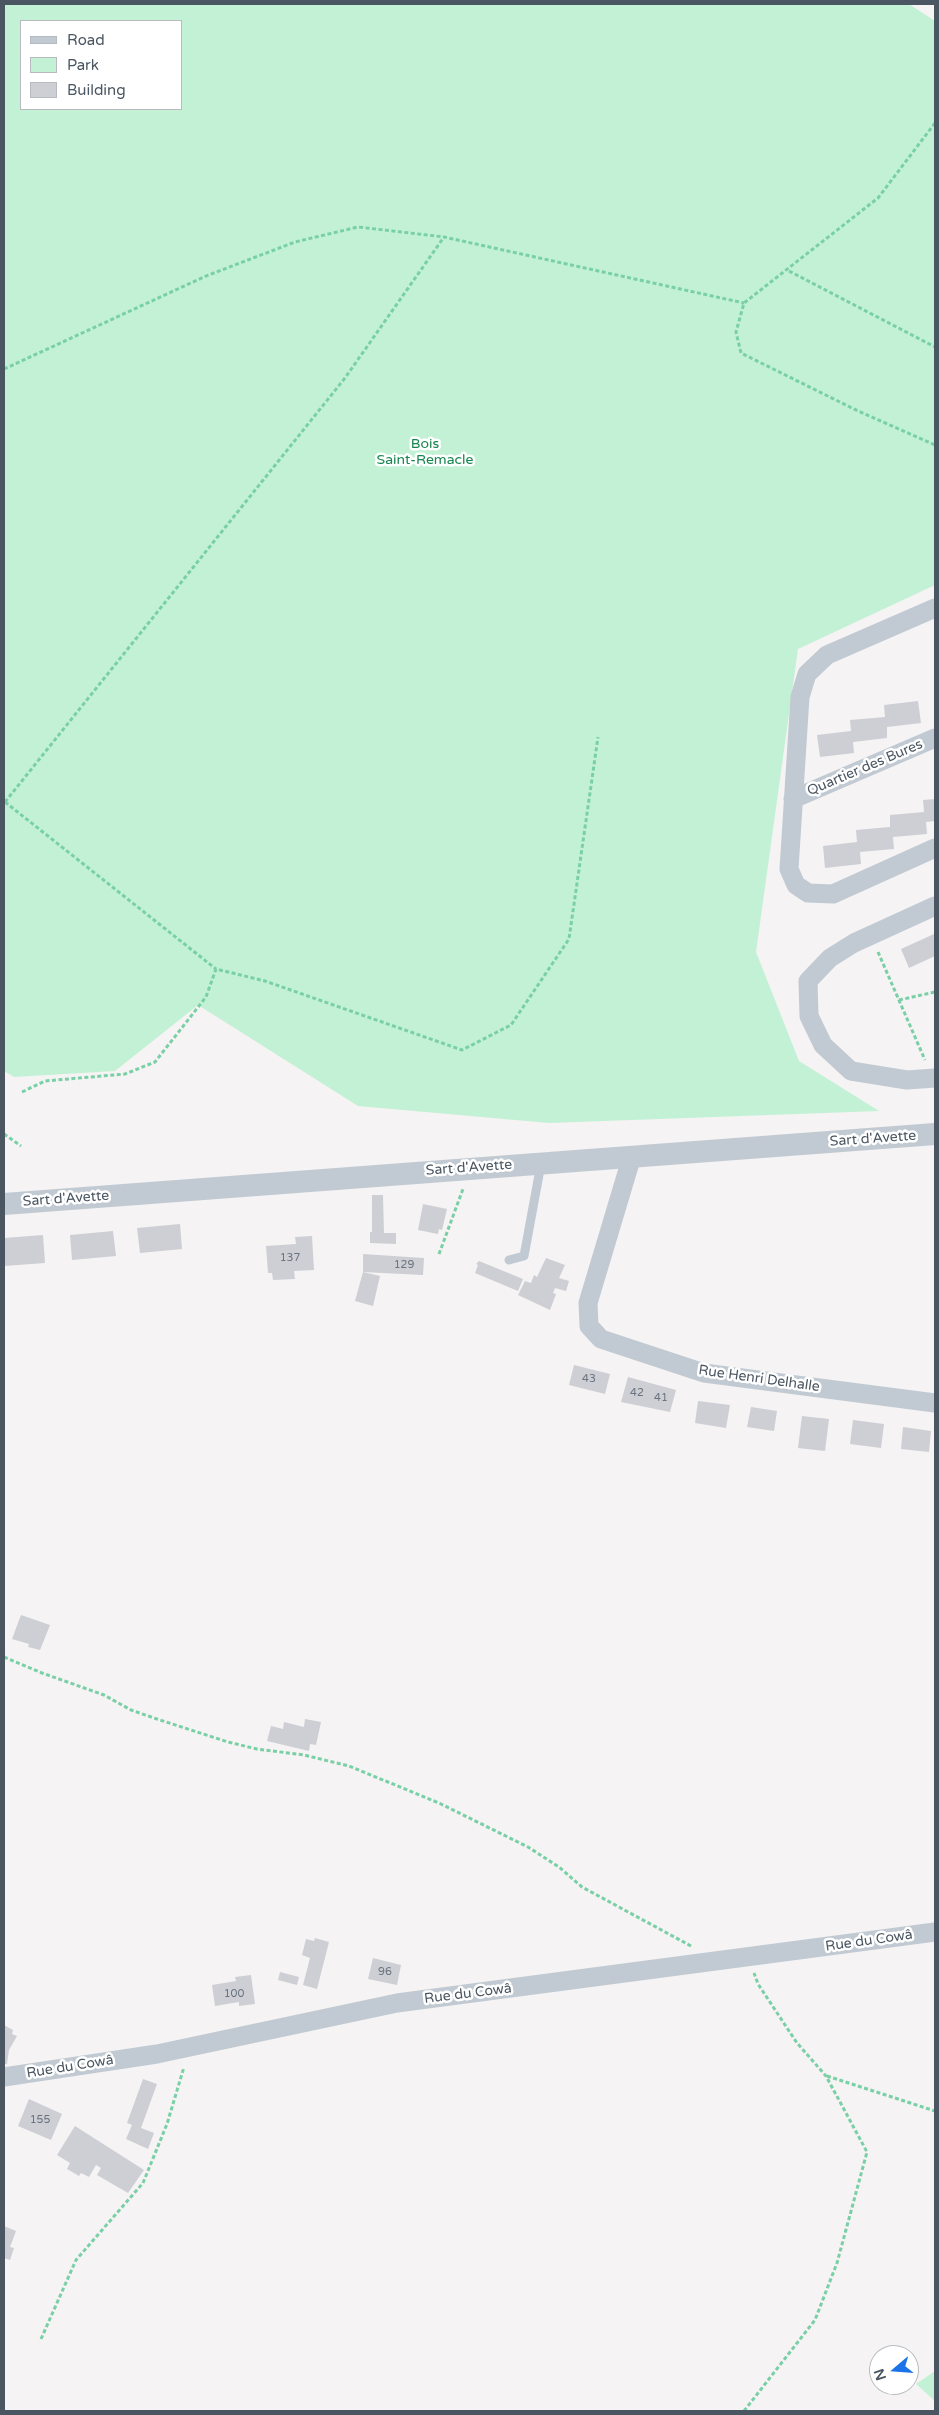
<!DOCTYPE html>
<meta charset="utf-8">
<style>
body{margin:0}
#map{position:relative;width:939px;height:2415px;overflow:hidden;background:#f5f3f3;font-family:"Varela Round",sans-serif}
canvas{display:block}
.frame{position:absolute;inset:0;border:5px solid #4a5661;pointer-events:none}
.legend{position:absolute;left:20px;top:20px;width:162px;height:90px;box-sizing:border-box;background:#fff;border:1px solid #b7bbc0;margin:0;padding:6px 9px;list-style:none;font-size:15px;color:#4a5661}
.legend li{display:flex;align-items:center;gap:10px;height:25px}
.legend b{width:25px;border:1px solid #b7bbc0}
.north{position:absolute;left:869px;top:2345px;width:50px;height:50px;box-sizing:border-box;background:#fff;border:1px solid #b7bbc0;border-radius:50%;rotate:252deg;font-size:14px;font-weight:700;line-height:20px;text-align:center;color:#4a5661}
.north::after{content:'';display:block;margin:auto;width:18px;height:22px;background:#1a73e8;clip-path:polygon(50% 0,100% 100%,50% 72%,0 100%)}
</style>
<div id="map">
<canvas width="939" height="2415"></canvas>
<div class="frame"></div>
<ul class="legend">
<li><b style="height:6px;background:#c1cad2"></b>Road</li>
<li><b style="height:14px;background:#c3f1d5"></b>Park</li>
<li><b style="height:14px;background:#cdcfd5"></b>Building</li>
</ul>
<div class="north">N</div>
</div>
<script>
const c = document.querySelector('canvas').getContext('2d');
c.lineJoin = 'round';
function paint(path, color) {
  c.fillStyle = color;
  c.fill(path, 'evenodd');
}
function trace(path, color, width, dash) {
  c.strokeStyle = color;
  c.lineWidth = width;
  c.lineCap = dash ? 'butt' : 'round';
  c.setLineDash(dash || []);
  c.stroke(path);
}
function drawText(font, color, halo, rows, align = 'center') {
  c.font = font + ' "Varela Round",sans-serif';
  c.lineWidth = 5;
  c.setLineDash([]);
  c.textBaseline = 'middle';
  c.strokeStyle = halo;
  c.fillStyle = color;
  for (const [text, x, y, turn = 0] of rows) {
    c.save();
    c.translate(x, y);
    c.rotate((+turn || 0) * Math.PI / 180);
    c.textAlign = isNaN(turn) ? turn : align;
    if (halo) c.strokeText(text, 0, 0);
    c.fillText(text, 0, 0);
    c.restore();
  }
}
paint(new Path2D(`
 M 4,4 L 909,4 L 935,21 L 935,585 L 798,649 L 756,952 L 799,1061 L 879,1111 L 549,1123 L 358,1106 L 198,1005 L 115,1071 L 14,1077 L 4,1071 ZM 21,21 L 181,21 L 181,109 L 21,109 Z
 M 935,2371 L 935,2401 L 916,2384 Z`), '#c3f1d5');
paint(new Path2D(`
 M 918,701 L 921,723 L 887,727 L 887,738 L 853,742 L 854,753 L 820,757 L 817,735 L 851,731 L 850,720 L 885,717 L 884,705 Z
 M 935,799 L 935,821 L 926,822 L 927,834 L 893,837 L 894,849 L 860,852 L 861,864 L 825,868 L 823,846 L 857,842 L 856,830 L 890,827 L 890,815 L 924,812 L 923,800 Z
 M 934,934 L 935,956 L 909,968 L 901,949 Z
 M 372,1195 L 383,1195 L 384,1233 L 396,1233 L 396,1244 L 370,1243 L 370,1232 L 372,1232 Z
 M 423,1204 L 447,1209 L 442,1230 L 439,1229 L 438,1234 L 418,1230 Z
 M 180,1224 L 182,1249 L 140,1253 L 137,1228 Z
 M 113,1231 L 116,1256 L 72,1260 L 70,1235 Z
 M 43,1235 L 45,1263 L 4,1266 L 4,1238 Z
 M 312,1236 L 314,1270 L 294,1271 L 295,1279 L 273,1280 L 272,1273 L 268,1273 L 266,1246 L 296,1244 L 295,1237 Z
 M 363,1254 L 424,1258 L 423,1275 L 363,1272 L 380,1276 L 373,1306 L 355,1301 L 363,1272 Z
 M 546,1258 L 565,1265 L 559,1278 L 569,1281 L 566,1291 L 555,1288 L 553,1293 L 556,1294 L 550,1310 L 518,1295 L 525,1281 L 531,1283 L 534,1275 L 537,1277 Z
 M 479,1261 L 523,1279 L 518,1291 L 475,1273 L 478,1265 L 476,1264 Z
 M 574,1365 L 610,1374 L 605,1394 L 569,1385 Z
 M 628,1377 L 676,1390 L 670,1412 L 621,1402 Z
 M 698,1401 L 730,1405 L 726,1428 L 695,1423 Z
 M 751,1407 L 777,1411 L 774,1431 L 747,1427 Z
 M 802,1416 L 829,1419 L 825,1451 L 798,1448 Z
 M 853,1420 L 884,1424 L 881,1448 L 850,1444 Z
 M 903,1427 L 931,1431 L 929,1452 L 901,1449 Z
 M 21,1615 L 50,1625 L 40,1650 L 28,1647 L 29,1644 L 12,1639 Z
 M 305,1719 L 321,1722 L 316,1745 L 310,1744 L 309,1751 L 267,1741 L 271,1726 L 283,1729 L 284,1722 L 304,1727 Z
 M 315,1938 L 329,1942 L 317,1989 L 303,1985 L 310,1958 L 302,1955 L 306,1939 L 314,1941 Z
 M 373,1958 L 401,1965 L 397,1985 L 368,1979 Z
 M 280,1972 L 299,1977 L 297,1985 L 278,1980 Z
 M 251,1975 L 255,2004 L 239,2006 L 239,2002 L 215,2006 L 212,1985 L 236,1981 L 235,1977 Z
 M 4,2025 L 13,2030 L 12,2034 L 17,2036 L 9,2050 L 7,2064 L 4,2064 Z
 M 143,2079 L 157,2084 L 141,2128 L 154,2133 L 148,2149 L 126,2139 L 132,2125 L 127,2123 Z
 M 29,2099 L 62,2114 L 51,2140 L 18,2126 Z
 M 75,2126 L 144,2170 L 128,2193 L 97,2175 L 101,2168 L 96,2165 L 89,2177 L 81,2173 L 79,2176 L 67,2169 L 70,2163 L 57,2155 Z
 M 4,2226 L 16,2231 L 10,2247 L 14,2248 L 10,2260 L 4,2258 Z`), '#cdcfd5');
trace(new Path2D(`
 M 935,123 L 878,198 L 744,303 L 736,332 L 741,353 L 858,411 L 935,445
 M 789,271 L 935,347
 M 4,369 L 206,276 L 295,242 L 358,227 L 444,237 L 744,303
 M 5,802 L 345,378 L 444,237
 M 5,802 L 216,969
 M 878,952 L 925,1060
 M 899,1000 L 935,992
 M 22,1092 L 45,1081 L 125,1074 L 155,1062 L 206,997 L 216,969 L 265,981 L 462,1050 L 511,1025 L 569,939 L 598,737
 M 4,1134 L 21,1146
 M 439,1254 L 463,1189
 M 4,1657 L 42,1673 L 104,1695 L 131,1710 L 157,1719 L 228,1742 L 257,1749 L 304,1755 L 349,1766 L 439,1803 L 528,1847 L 559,1867 L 582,1887 L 691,1946
 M 827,2076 L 935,2111
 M 41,2339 L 76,2260 L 143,2183 L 167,2124 L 184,2067
 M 744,2411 L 815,2320 L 837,2263 L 867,2152 L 826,2076 L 797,2043 L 758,1984 L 754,1973`), '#7ad0a6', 3, [4, 2.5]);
trace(new Path2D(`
 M 509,1260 L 524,1256 L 541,1164`), '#c1cad2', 9);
trace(new Path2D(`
 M 935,608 L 827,655 L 807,674 L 800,697 L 789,869 L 796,885 L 808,893 L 833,894 L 935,848
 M 793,799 L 935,738
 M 935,906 L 854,943 L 830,958 L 808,981 L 809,1016 L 823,1045 L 851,1071 L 907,1080 L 935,1078
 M 632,1156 L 588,1303 L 589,1326 L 601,1339 L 704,1373 L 935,1403
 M 4,2077 L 157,2054 L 397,2003 L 935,1932`), '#c1cad2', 19);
trace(new Path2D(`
 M 4,1204 L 935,1134`), '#c1cad2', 22);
drawText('11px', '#6b747e', null, [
 ["137",290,1258],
 ["129",404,1265],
 ["43",589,1379],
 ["42",637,1393],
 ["41",661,1398],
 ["96",385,1972],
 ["100",234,1994],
 ["155",40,2120]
]);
drawText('14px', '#17864f', '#fff', [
 ["Bois",425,444],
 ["Saint-Remacle",425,460]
]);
drawText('14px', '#4a5661', '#fff', [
 ["Quartier des Bures",865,768,-23],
 ["Sart d'Avette",873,1139,-4],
 ["Sart d'Avette",469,1168,-4],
 ["Sart d'Avette",66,1199,-4],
 ["Rue Henri Delhalle",759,1379,8],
 ["Rue du Cowâ",869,1941,-8],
 ["Rue du Cowâ",468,1994,-7],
 ["Rue du Cowâ",70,2067,-9]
]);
</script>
